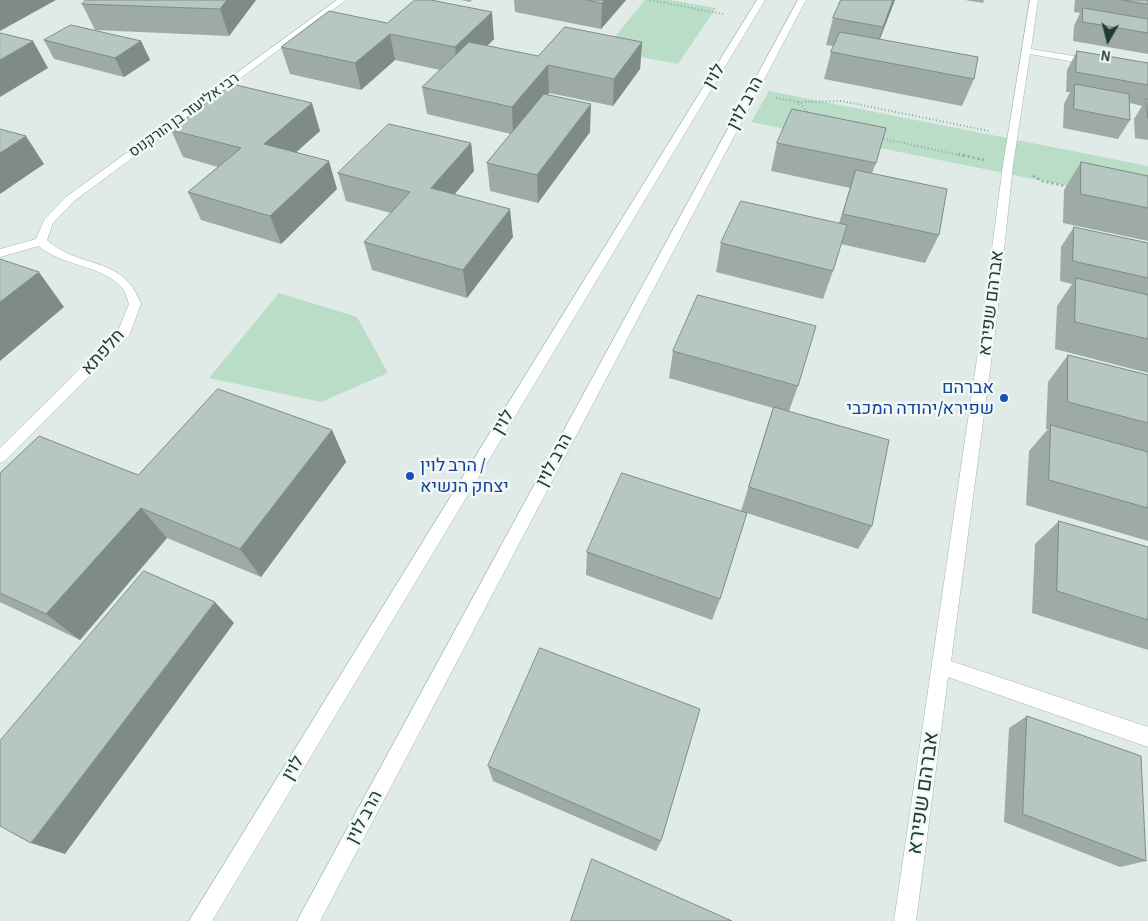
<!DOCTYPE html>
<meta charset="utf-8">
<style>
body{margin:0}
#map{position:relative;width:1148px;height:921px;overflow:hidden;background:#e0ebe8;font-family:"Alegreya Sans",sans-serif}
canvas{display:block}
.north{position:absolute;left:1083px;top:15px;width:50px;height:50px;-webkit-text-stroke:4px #f1f8f5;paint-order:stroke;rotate:188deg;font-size:14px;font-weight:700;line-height:20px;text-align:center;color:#213c38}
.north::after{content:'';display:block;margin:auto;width:18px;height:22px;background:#213c38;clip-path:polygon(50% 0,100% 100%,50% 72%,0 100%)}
</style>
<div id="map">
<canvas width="1148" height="921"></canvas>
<div class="north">N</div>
</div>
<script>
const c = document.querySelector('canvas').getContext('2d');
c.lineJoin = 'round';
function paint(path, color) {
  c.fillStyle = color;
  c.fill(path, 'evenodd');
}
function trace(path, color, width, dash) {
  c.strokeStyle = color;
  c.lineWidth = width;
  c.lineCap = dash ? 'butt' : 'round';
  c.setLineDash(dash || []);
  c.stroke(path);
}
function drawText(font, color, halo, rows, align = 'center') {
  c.font = font + ' "Alegreya Sans",Heebo,sans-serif';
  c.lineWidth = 5;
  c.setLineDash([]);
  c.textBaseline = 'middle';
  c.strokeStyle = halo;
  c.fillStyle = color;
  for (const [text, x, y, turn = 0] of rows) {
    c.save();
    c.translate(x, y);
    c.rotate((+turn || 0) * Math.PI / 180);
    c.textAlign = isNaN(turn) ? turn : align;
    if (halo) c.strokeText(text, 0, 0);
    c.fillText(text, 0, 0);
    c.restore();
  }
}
paint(new Path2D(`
 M 645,0 L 670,0 L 716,8 L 678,64 L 604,50 Z
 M 769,91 L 1148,166 L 1148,202 L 751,122 Z
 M 279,293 L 357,317 L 388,373 L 321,402 L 209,378 Z`), '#b9ddc7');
const minor = new Path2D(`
 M 337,0 L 346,0 L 74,201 L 53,223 L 47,240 C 80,270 124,255 141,304 L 129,336 L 5,461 L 0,463 L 0,448 L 118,331 L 129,304 C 127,299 126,293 123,289 C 103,264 62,267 39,246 L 0,257 L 0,249 L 36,239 L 44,220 L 66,197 Z
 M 1030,0 L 1038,0 L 1031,49 L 1092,59 L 1097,62 L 1092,65 L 1030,54 L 1013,165 L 996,325 L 951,661 L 1148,727 L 1148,747 L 948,677 L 916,921 L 894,921 L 982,325 L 1003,165 Z`);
const secondary = new Path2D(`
 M 757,0 L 765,0 L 212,921 L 189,921 Z
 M 798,0 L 806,0 L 320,921 L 297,921 Z`);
trace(minor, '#a3b3b0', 1);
trace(secondary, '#9fb7b1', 1);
trace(new Path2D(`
 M 650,0 L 723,14
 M 776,98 L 798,102 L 810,114
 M 798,102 L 842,101 L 989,131
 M 880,138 L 964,156`), '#81afa6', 2, [1, 2.5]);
trace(new Path2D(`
 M 958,154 L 984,160
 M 1033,176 L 1042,181 L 1070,187`), '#81afa6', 2.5, [2, 3]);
paint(minor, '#fff');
paint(secondary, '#fff');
paint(new Path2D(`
 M 86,0 L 256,0 L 229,36 L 95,30 L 82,4 Z
 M 461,0 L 472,0 L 470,2 Z
 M 514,0 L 626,0 L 601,29 L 515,12 Z
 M 841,0 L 895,0 L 880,39 L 974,79 L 962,106 L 824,79 L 831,52 L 834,46 L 826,45 L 833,18 Z
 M 965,0 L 984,0 L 983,3 Z
 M 1075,0 L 1148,0 L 1148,54 L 1073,41 L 1074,26 L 1080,13 L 1074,12 Z
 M 387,23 L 494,39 L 487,46 L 538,56 L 642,42 L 640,69 L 613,106 L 549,93 L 547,95 L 590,132 L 538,203 L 490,191 L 487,163 L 511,134 L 427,114 L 422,87 L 440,70 L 395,60 L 361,90 L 290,74 L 281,47 Z
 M 44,40 L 141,41 L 150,60 L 124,77 L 54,59 Z
 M 1077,51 L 1148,63 L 1148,140 L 1135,138 L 1134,119 L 1142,106 L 1130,103 L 1130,120 L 1118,139 L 1063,128 L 1064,104 L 1070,92 L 1066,92 L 1067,70 Z
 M 171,130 L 320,131 L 296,152 L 337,189 L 281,244 L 201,220 L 188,192 L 218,167 L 183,157 Z
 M 471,143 L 474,171 L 455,194 L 513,237 L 467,298 L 372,270 L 364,242 L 391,213 L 346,201 L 338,173 Z
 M 777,143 L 876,163 L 872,173 L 939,235 L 925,263 L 841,244 L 833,271 L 823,299 L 716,272 L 721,243 L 839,223 L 850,188 L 771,171 Z
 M 1081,162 L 1148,176 L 1148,241 L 1063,223 L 1064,190 Z
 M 1074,227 L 1148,243 L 1148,373 L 1055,349 L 1057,306 L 1072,284 L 1060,281 L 1061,247 Z
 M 673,351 L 798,386 L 789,411 L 872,526 L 858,549 L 747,513 L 720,599 L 712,620 L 586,575 L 587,552 L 741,511 L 773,408 L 669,378 Z
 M 1068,355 L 1148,375 L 1148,541 L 1026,505 L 1029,451 L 1048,429 L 1046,429 L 1048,382 Z
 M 332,430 L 346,462 L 261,577 L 167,538 L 80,640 L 0,602 L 0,473 L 138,475 Z
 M 1059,521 L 1148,547 L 1148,650 L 1032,613 L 1035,544 Z
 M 1027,716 L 1146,861 L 1120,867 L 1004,822 L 1009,728 Z
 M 488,766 L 661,841 L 656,851 L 493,781 Z`), '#9daaa6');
paint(new Path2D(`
 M 0,0 L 56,0 L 0,31 Z
 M 227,0 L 256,0 L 229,36 L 220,9 Z
 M 604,0 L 626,0 L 601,29 L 602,3 Z
 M 893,0 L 895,0 L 874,54 L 883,27 Z
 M 492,12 L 494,39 L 458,74 L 455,47 Z
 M 390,34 L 395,60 L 361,90 L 355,63 Z
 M 33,41 L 48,68 L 0,97 L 0,60 Z
 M 141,41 L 150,60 L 124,77 L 115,58 Z
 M 642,42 L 640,69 L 613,106 L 614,79 Z
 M 548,65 L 549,93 L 513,135 L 512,107 Z
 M 312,103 L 320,131 L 274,172 L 264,144 Z
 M 591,104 L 590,132 L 538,203 L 537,175 Z
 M 26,136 L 44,164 L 0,194 L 0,153 Z
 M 471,143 L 474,171 L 436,216 L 431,188 Z
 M 329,161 L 337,189 L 281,244 L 270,216 Z
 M 510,209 L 513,237 L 467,298 L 463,270 Z
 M 39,272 L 64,307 L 0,361 L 0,302 Z
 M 332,430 L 346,462 L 261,577 L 240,549 Z
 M 141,508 L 167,538 L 80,640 L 46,614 Z
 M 215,602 L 234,623 L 65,854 L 31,843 Z`), '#7f8b87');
const building = new Path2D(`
 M 86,0 L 227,0 L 220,9 L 82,4 Z
 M 415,0 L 431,0 L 492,12 L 455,47 L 390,34 L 355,63 L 281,47 L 329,11 L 387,23 Z
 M 587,0 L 604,0 L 602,3 Z
 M 841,0 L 893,0 L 883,27 L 833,18 Z
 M 1122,0 L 1148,0 L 1148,4 Z
 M 1083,8 L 1148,19 L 1148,33 L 1083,22 Z
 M 71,25 L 141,41 L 115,58 L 44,40 Z
 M 565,27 L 642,42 L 614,79 L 548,65 L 512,107 L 422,87 L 469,42 L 538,56 Z
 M 840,32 L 978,57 L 974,79 L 831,52 Z
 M 0,33 L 33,41 L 0,60 Z
 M 1077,51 L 1148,63 L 1148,85 L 1076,72 Z
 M 232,84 L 312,103 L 264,144 L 329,161 L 270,216 L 188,192 L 241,148 L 171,130 Z
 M 1075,84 L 1129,94 L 1130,120 L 1074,109 Z
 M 544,94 L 591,104 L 537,175 L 487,163 Z
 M 1146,99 L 1148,99 L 1148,118 Z
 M 792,109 L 886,128 L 876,163 L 777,143 Z
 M 389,124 L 471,143 L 431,188 L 510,209 L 463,270 L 364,242 L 410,192 L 338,173 Z
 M 0,129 L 26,136 L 0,153 Z
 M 1081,162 L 1148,176 L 1148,208 L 1081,194 Z
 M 856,170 L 947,189 L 939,235 L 843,214 Z
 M 741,201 L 847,225 L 833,271 L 721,243 Z
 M 1074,227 L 1148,243 L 1148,278 L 1073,261 Z
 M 0,259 L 39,272 L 0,302 Z
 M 1076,278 L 1148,295 L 1148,339 L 1075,322 Z
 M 698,295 L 816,326 L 798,386 L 673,351 Z
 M 1068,355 L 1148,375 L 1148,423 L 1068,402 Z
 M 218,389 L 332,430 L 240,549 L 141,508 L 46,614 L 0,593 L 0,473 L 39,436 L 138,475 Z
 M 774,407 L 889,440 L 872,526 L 749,487 Z
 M 1051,425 L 1148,452 L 1148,508 L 1049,480 Z
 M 622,473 L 747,513 L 720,599 L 587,552 Z
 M 1059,521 L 1148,547 L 1148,620 L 1057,591 Z
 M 144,571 L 215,602 L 31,843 L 0,826 L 0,741 Z
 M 540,648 L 700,709 L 661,841 L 488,766 Z
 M 1027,716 L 1141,756 L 1146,861 L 1023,814 Z
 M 592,859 L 732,921 L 571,921 Z`);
paint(building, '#b6c6c1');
trace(building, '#7f8b87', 1);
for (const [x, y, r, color] of [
 [1004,398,5,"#1a4fb4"],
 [410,476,5,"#1a4fb4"]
]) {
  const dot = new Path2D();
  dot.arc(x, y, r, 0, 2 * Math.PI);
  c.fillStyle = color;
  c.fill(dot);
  trace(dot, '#f1f8f5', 2);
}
drawText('15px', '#213c38', '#f1f8f5', [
 ["רבי אליעזר בן הורקנוס",184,115,-36]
]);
drawText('18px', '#213c38', '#f1f8f5', [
 ["לוין",714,76,-59],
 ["הרב לוין",745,103,-62],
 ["אברהם שפירא",991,303,-83],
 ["חלפתא",103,352,-48],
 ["לוין",503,422,-59],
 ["הרב לוין",554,460,-62],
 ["לוין",293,768,-59],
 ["הרב לוין",364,817,-62]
]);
drawText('18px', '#164399', '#f1f8f5', [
 ["אברהם",994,388],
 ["שפירא/יהודה המכבי",994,409],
 ["הרב לוין /",420,466,"left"],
 ["יצחק הנשיא",420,487,"left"]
], 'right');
drawText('21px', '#213c38', '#f1f8f5', [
 ["אברהם שפירא",923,793,-82]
]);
</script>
